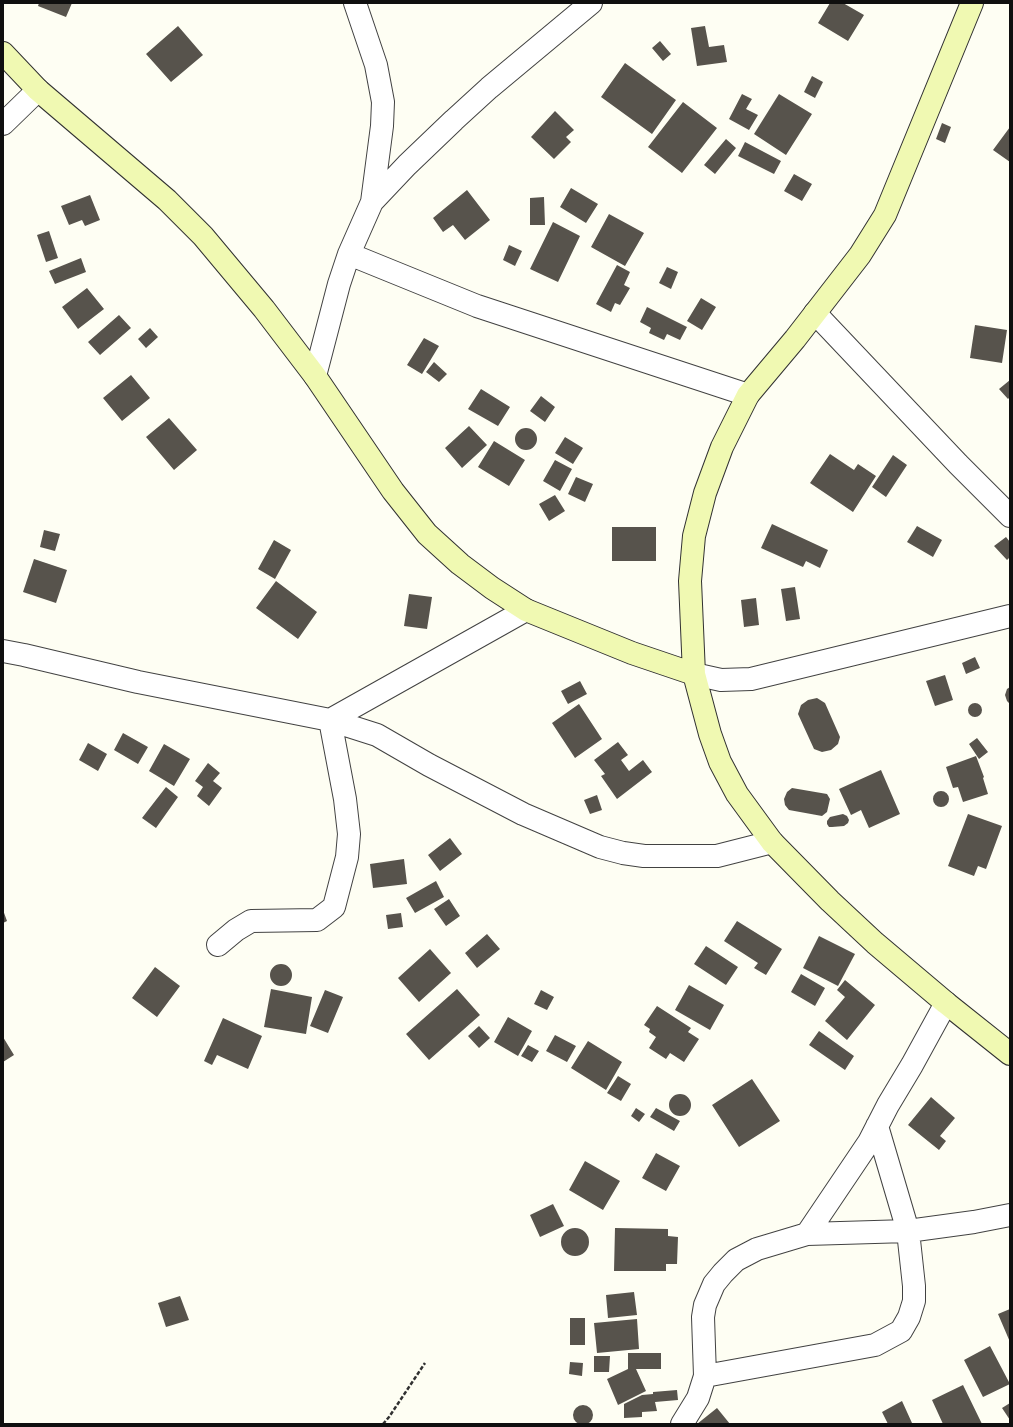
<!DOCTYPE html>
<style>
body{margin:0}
#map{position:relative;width:1013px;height:1427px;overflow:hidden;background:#fefef3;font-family:"Source Serif 4",serif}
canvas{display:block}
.frame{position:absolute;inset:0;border:4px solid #0f0f0f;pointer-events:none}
</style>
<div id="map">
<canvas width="1013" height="1427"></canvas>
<div class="frame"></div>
</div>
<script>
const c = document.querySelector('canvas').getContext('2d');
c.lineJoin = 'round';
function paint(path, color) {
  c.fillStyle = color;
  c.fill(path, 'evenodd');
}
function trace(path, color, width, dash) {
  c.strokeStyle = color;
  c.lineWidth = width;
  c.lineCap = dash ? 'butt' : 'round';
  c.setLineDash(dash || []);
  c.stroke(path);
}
paint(new Path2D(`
 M 39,3 L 72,3 L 66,17 L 38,6 Z
 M 830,3 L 843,3 L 864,15 L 848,41 L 818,23 Z
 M 178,26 L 203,55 L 171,82 L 146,54 Z
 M 705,26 L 709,47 L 724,45 L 727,62 L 697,66 L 691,28 Z
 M 660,41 L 671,54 L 663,61 L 652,48 Z
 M 625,63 L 676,100 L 652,134 L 601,97 Z
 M 812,76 L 823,82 L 815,98 L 804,92 Z
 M 742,94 L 752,99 L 746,109 L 758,115 L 749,130 L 729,119 Z
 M 779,94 L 812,114 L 786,155 L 754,134 Z
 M 683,102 L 717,128 L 682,173 L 648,147 Z
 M 555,111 L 574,130 L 566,137 L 571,142 L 554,159 L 531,137 Z
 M 942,123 L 951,127 L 945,143 L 936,139 Z
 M 1010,127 L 1010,162 L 993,150 Z
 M 726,139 L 736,148 L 715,174 L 704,165 Z
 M 745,142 L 781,161 L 774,174 L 738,156 Z
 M 794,174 L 812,184 L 802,201 L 784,191 Z
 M 571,188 L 598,204 L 586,223 L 560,207 Z
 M 467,190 L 490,220 L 465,240 L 453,225 L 443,232 L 433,218 Z
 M 90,195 L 100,220 L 85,226 L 82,220 L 69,225 L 61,206 Z
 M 544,197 L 545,225 L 530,225 L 530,198 Z
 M 609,214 L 644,233 L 625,266 L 591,247 Z
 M 553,222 L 580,236 L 558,282 L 530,269 Z
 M 49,231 L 58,258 L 46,262 L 37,235 Z
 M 509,245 L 522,251 L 515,266 L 503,260 Z
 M 81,258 L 86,272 L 55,284 L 49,271 Z
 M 617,265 L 630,272 L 624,285 L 630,288 L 620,305 L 615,303 L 611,312 L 596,304 Z
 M 667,267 L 678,272 L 671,289 L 659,283 Z
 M 87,288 L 104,309 L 78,329 L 62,307 Z
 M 701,298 L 716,307 L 702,330 L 687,321 Z
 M 647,307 L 687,327 L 680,340 L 667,334 L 664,340 L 649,333 L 651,328 L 640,322 Z
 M 119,315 L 131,328 L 100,355 L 88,342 Z
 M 975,325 L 1007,330 L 1002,363 L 970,358 Z
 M 150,328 L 158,337 L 146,348 L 138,339 Z
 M 424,338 L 439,346 L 422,374 L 407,365 Z
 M 434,362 L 447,374 L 439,382 L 426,372 Z
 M 131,375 L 150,398 L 122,421 L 103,398 Z
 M 1010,380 L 1010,397 L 1008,399 L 999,389 Z
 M 481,389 L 510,407 L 498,426 L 468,409 Z
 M 541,396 L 555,407 L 545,422 L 530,411 Z
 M 169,418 L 197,450 L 174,470 L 146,437 Z
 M 469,426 L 487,445 L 462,468 L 445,448 Z
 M515 439a11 11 0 1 1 22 0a11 11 0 1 1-22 0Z
 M 565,437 L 583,448 L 573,464 L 555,453 Z
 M 494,441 L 525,460 L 509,486 L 478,467 Z
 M 830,454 L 854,470 L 858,464 L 876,476 L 853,512 L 810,483 Z
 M 893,455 L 907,465 L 886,497 L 872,487 Z
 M 555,460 L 572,469 L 560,491 L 543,481 Z
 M 576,477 L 593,484 L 585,502 L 568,494 Z
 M 555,495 L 565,511 L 549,521 L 539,504 Z
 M 772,524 L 828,550 L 820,568 L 806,561 L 803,567 L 761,548 Z
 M 917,526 L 942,540 L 933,557 L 907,542 Z
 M 612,527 L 656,527 L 656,561 L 612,561 Z
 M 44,530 L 60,534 L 55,551 L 40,547 Z
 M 1006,537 L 1010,542 L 1010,557 L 1007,560 L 994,546 Z
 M 274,540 L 291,550 L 275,579 L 258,569 Z
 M 34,559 L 67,570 L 56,603 L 23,592 Z
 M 276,581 L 317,612 L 298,639 L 256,608 Z
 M 795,587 L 800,619 L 786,621 L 781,589 Z
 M 409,594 L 432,597 L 427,629 L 404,626 Z
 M 756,598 L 759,625 L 744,627 L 741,600 Z
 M 975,657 L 980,668 L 966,674 L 962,663 Z
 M 945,675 L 953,700 L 935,706 L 926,681 Z
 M 580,681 L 587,694 L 568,704 L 561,691 Z
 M 1010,687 L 1010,704 L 1007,701 L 1005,695 L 1007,689 Z
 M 817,698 L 825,703 L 840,737 L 838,744 L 831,750 L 822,752 L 814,749 L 798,714 L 801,705 L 808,700 Z
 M968 710a7 7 0 1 1 14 0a7 7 0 1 1-14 0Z
 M 579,704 L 602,739 L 575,758 L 552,723 Z
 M 123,733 L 148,747 L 138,764 L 114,750 Z
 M 977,738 L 988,752 L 979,759 L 969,744 Z
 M 618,742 L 628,755 L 621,760 L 629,771 L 643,760 L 652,772 L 617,799 L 601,776 L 605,774 L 594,760 Z
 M 88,743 L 107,754 L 98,771 L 79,760 Z
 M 164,744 L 190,759 L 174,786 L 149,771 Z
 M 976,756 L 984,777 L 983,778 L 988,794 L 963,802 L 958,787 L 953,788 L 946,767 Z
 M 208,763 L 220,773 L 213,781 L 222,788 L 209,806 L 197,796 L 203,787 L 195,781 Z
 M 881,770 L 900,814 L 869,828 L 861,810 L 851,815 L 839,789 Z
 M 166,787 L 178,797 L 156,828 L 142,818 Z
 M 792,788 L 827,794 L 830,799 L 827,812 L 822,816 L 789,810 L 785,805 L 784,799 L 787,792 Z
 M933 799a8 8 0 1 1 16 0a8 8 0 1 1-16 0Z
 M 597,795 L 602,810 L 590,814 L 584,800 Z
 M 843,814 L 847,816 L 849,820 L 848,823 L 844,826 L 832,827 L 829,827 L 827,824 L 827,821 L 830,817 Z
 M 968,814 L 1002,826 L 986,869 L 978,866 L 974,876 L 948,866 Z
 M 450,838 L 462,854 L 440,871 L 428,855 Z
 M 404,859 L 407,884 L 373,888 L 370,864 Z
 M 436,881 L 444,897 L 415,913 L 406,898 Z
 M 449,899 L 460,916 L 446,926 L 434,909 Z
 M 3,910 L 7,921 L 3,923 Z
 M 401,913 L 403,927 L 388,929 L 386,915 Z
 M 737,921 L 782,949 L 766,975 L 754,968 L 758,963 L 724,941 Z
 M 487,934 L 500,949 L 477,968 L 465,953 Z
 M 819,936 L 855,954 L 838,986 L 803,968 Z
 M 706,946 L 738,967 L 726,985 L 694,964 Z
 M 430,949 L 451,973 L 419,1002 L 398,978 Z
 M270 975a11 11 0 1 1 22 0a11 11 0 1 1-22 0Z
 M 155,967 L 180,986 L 157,1017 L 132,998 Z
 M 801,974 L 825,988 L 815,1006 L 791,992 Z
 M 845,980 L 875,1005 L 847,1040 L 825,1021 L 845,997 L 837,990 Z
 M 689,985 L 724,1005 L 710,1030 L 675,1010 Z
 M 271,989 L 312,997 L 306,1034 L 264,1027 Z
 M 457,989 L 480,1015 L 429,1060 L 406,1034 Z
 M 325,990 L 343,997 L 328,1033 L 310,1026 Z
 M 541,990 L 554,997 L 547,1010 L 534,1004 Z
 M 657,1006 L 691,1028 L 688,1032 L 699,1039 L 684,1062 L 670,1053 L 666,1059 L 649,1048 L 656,1037 L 649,1032 L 650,1029 L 644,1025 Z
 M 508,1017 L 532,1031 L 518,1056 L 494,1042 Z
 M 223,1018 L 262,1036 L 248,1069 L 217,1055 L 212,1065 L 204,1061 Z
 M 479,1026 L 490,1038 L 479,1048 L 468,1036 Z
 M 819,1031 L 854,1056 L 845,1070 L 809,1045 Z
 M 555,1035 L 576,1046 L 567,1062 L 546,1051 Z
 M 3,1037 L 14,1055 L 3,1062 Z
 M 588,1041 L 622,1062 L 606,1090 L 571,1068 Z
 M 528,1045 L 539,1051 L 532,1062 L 521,1056 Z
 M 618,1076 L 631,1084 L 621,1101 L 607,1093 Z
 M 752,1079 L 780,1121 L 739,1147 L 712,1105 Z
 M669 1105a11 11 0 1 1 22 0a11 11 0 1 1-22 0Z
 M 931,1097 L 955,1118 L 940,1136 L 946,1141 L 939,1150 L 908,1125 Z
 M 636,1108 L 645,1114 L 639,1122 L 631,1116 Z
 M 656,1108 L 680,1121 L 674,1131 L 650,1117 Z
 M 656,1153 L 680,1166 L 666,1191 L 642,1178 Z
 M 585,1161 L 620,1181 L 603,1210 L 569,1190 Z
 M 553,1204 L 564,1226 L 540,1237 L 530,1215 Z
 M561 1242a14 14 0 1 1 28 0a14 14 0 1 1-28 0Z
 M 615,1228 L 668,1229 L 668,1236 L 678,1237 L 677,1264 L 666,1264 L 666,1271 L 614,1271 Z
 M 634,1292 L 637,1315 L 608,1318 L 606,1295 Z
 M 180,1296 L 189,1320 L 166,1327 L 158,1303 Z
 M 1010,1309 L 1010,1342 L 998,1314 Z
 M 570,1318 L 585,1318 L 585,1345 L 570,1345 Z
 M 637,1319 L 639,1349 L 597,1353 L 594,1323 Z
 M 990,1346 L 1010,1384 L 983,1397 L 964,1360 Z
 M 628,1353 L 661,1353 L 661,1369 L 628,1369 Z
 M 594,1356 L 610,1356 L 609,1372 L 594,1372 Z
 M 570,1362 L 583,1363 L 582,1376 L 569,1374 Z
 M 628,1369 L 636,1369 L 646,1391 L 618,1405 L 607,1379 Z
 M 963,1385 L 982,1424 L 943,1424 L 932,1400 Z
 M 677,1390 L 678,1400 L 655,1402 L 657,1411 L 642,1412 L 642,1417 L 624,1418 L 624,1404 L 642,1395 L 653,1394 L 653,1392 Z
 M 902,1401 L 912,1423 L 909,1424 L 888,1424 L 882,1412 Z
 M 1010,1403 L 1010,1420 L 1002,1408 Z
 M573 1415a10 10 0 1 1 20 0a10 10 0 1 1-20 0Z
 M 717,1408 L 730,1424 L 697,1424 Z`), '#57534c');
const street = new Path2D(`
 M 355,3 L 376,65 L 383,102 L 382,126 L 372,202
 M 3,124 L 38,90
 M 349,254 L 477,306 L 748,395
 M 815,313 L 958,464 L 1010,516
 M 315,376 L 339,284 L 349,254 L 372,202 L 407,165 L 454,120 L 489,88 L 591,3
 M 3,651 L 24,655 L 138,682 L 330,720 L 526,610
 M 694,674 L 721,680 L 751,679 L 1010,616
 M 218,945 L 236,930 L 251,921 L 317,920 L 334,907 L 347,857 L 349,834 L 345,799 L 330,720 L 377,735 L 429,765 L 523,814 L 600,847 L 623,853 L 644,856 L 717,856 L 772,842
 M 807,1234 L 869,1142 L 888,1105 L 912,1065 L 946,1003
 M 705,1376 L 875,1345 L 901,1331 L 909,1317 L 914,1301 L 914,1286 L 908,1231 L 877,1126
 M 682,1424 L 698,1398 L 705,1376 L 703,1317 L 705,1305 L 714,1284 L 723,1273 L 736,1260 L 757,1249 L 807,1234 L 908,1231 L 974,1222 L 1010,1215`);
const secondary = new Path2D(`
 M 972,3 L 885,215 L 860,255 L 795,339 L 748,395 L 722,447 L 705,493 L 694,536 L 690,581 L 694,674 L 710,734 L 720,762 L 737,794 L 772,842 L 830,901 L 875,943 L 946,1003 L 1010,1054
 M 3,53 L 38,90 L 167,200 L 203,236 L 264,309 L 315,376 L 393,491 L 427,534 L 460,564 L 492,588 L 526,610 L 632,653 L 694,674`);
trace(street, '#424242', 24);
trace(secondary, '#313131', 24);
trace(new Path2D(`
 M 383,1424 L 389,1417 L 425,1363`), '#313131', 2.5, [4, 2]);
trace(street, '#fff', 22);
trace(secondary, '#f0f9b2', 22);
</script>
